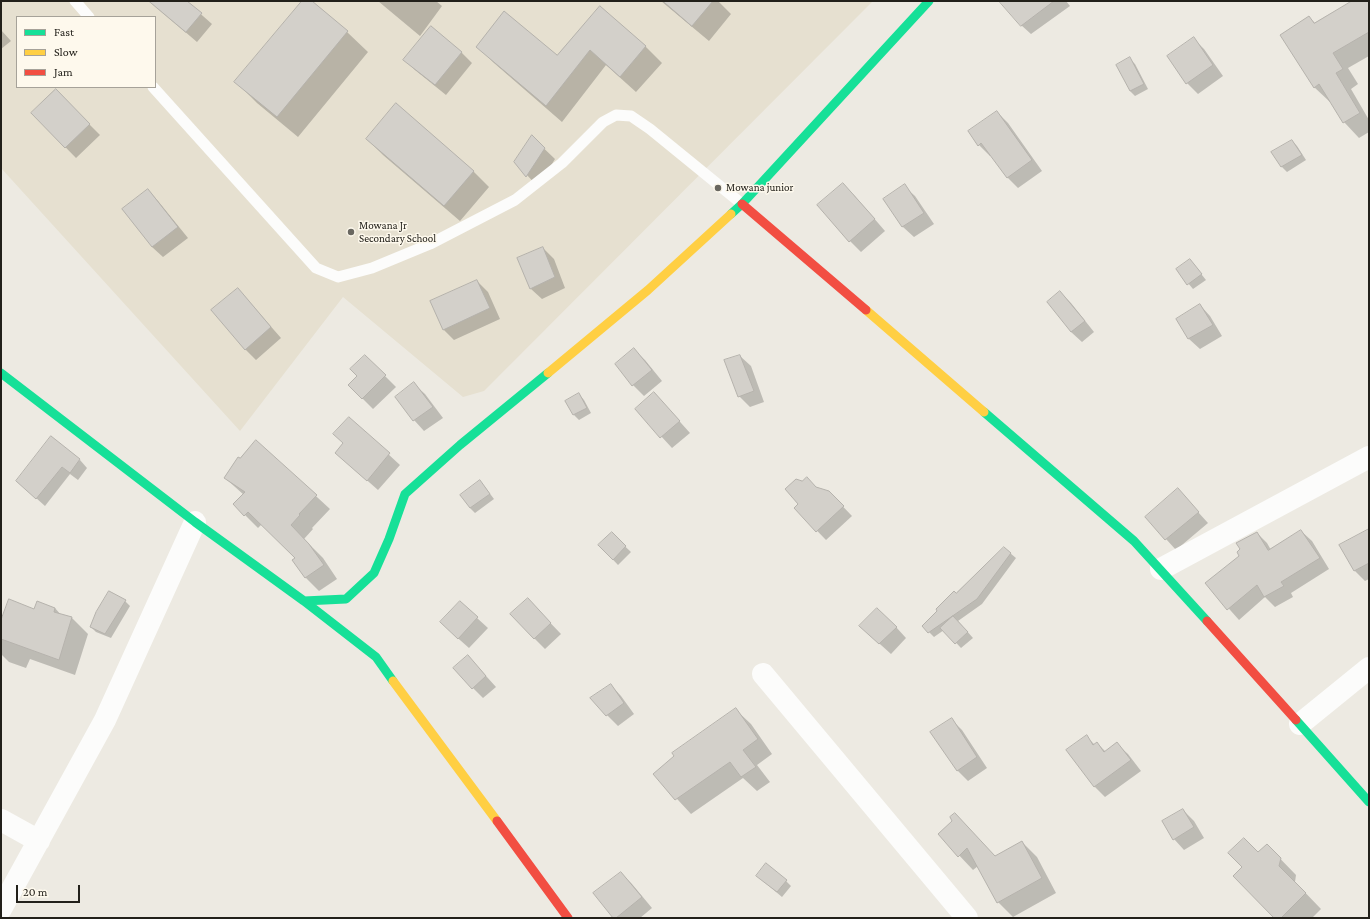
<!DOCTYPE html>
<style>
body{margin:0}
#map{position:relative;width:1370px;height:919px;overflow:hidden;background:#edeae2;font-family:"Crimson Pro",serif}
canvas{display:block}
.frame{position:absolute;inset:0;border:2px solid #22201a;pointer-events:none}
.legend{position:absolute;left:16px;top:16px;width:140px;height:72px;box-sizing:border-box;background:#fef9ed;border:1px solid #a6a299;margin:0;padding:5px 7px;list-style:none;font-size:12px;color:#22201a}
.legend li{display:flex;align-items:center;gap:8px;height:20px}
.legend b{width:20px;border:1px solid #a6a299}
.scale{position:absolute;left:16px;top:885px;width:64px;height:18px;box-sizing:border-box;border:2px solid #22201a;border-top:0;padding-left:5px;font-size:12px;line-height:14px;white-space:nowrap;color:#22201a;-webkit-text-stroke:3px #fef9ed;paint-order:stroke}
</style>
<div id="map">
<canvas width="1370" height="919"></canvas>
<div class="frame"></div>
<ul class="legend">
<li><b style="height:5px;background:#16e098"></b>Fast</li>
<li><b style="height:5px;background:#ffcf43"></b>Slow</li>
<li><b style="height:5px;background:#f24e42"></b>Jam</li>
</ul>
<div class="scale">20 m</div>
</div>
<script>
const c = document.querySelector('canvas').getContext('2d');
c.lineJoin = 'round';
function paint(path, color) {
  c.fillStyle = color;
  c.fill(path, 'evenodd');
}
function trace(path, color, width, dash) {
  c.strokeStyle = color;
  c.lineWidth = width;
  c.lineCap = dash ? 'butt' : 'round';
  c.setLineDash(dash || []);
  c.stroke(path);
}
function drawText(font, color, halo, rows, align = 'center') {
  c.font = font + ' "Crimson Pro",serif';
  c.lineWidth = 3;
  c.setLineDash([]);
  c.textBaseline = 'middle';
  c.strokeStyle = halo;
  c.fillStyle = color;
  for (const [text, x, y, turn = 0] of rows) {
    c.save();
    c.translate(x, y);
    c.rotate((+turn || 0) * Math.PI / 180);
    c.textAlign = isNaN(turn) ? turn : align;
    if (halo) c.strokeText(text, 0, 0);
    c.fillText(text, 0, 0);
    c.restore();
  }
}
paint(new Path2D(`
 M 1,1 L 873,1 L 484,391 L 463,397 L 343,297 L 240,431 L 1,168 ZM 17,17 L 155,17 L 155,87 L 17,87 Z`), '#e6e0d0');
paint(new Path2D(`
 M 149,1 L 186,1 L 212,24 L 197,42 Z
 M 303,1 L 311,1 L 347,32 L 368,52 L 298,137 L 257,103 L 236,82 Z
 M 378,1 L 436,1 L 442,6 L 420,36 Z
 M 661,1 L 718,1 L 731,14 L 709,41 Z
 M 1007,1 L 1066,1 L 1070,6 L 1031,34 L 1021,25 Z
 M 1354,1 L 1369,1 L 1369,56 L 1348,68 L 1358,84 L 1351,89 L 1369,120 L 1369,132 L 1359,138 L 1344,122 L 1331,101 L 1330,102 L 1314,87 L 1309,17 L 1315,23 Z
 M 600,7 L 646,47 L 662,63 L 636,92 L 606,65 L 562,122 L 494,63 L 478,47 L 557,57 Z
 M 431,27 L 462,53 L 472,63 L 446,95 L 415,70 L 405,60 Z
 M 1,30 L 11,41 L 1,49 Z
 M 1193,38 L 1204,49 L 1223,76 L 1198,94 L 1187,83 Z
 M 1130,59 L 1135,64 L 1148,89 L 1135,96 L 1130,91 Z
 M 55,90 L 100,135 L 76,158 L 32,113 Z
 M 997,112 L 1008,123 L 1042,171 L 1018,188 L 1007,177 L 991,155 L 990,156 L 979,145 Z
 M 532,137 L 555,159 L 538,187 L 515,162 Z
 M 367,139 L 473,171 L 489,187 L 460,221 L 383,155 Z
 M 1292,141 L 1297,146 L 1306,160 L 1287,172 L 1282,167 L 1273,153 Z
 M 904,186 L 915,196 L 934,224 L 914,237 L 903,227 L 885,199 Z
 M 148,190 L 158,201 L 188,238 L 163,257 L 152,247 Z
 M 853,194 L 885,231 L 861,252 L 850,241 Z
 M 543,248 L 554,259 L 565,288 L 542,299 L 531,289 Z
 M 1190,260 L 1206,280 L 1193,289 L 1177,270 Z
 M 477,281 L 488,292 L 500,319 L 454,340 L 443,329 Z
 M 238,289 L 281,338 L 256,360 L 245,349 Z
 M 1060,292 L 1071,303 L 1094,332 L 1082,342 L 1071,332 Z
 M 1200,305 L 1210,316 L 1222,336 L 1200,349 L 1189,339 L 1177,319 Z
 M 634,350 L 645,360 L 662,381 L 644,396 L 633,385 Z
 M 365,356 L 396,387 L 373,409 L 349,385 L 358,376 Z
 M 740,356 L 751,366 L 764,402 L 750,407 L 739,396 Z
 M 414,384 L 425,394 L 443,418 L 424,431 L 414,420 Z
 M 579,394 L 584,400 L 591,413 L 579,420 L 574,415 Z
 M 664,404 L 690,433 L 672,448 L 636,409 Z
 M 349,418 L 400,465 L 378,490 L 336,453 L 344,444 Z
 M 256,441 L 330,509 L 312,528 L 313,529 L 304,539 L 323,558 L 337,579 L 319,591 L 306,578 L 293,560 L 296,558 L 262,524 L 258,528 L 234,504 L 244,495 L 225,478 L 240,459 Z
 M 80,460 L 87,468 L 78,480 L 70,474 L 45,506 L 17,481 Z
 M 802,483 L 829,492 L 852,516 L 826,540 L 795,508 L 800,504 Z
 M 485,487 L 494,499 L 475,513 L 470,508 Z
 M 1178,490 L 1208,523 L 1176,550 L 1146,517 Z
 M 1369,530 L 1369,579 L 1365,581 L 1354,570 Z
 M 1301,531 L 1312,541 L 1329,569 L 1291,593 L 1293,597 L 1275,607 L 1265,597 L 1239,620 L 1207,584 L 1241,556 L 1242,550 L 1257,533 L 1267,543 L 1271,550 Z
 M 611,533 L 631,552 L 618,565 L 599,545 Z
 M 1010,553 L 1016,558 L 982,604 L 958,621 L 973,638 L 961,648 L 944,630 L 934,637 L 929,632 Z
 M 125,601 L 130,606 L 111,638 L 96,632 L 91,627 Z
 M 55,608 L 61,615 L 72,618 L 88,634 L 75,675 L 30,659 L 26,668 L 9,662 L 1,654 L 1,622 L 34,610 Z
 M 538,610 L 561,634 L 545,649 L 534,638 Z
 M 477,618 L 488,628 L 469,648 L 452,633 Z
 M 896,627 L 906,638 L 891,654 L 871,636 Z
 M 478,667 L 496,687 L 483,698 L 473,688 Z
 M 611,685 L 621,696 L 634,714 L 618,726 L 607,715 Z
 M 736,710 L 751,724 L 772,754 L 757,765 L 770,782 L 757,791 L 743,778 L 691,814 L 654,774 Z
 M 952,720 L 962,730 L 987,768 L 968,781 L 957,770 Z
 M 1086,736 L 1095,745 L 1097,743 L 1106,752 L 1117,744 L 1128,754 L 1141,771 L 1105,797 L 1095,787 L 1068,750 Z
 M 1183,810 L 1194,821 L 1204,838 L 1184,850 L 1174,839 Z
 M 939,834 L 995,857 L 1022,842 L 1037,857 L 1056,893 L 1013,917 L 998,902 L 978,866 L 973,870 Z
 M 1267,845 L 1296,875 L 1295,882 L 1321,909 L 1312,918 L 1276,918 L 1258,854 Z
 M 621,873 L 632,884 L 652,908 L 640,918 L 614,918 Z
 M 757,876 L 786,881 L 791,886 L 782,897 Z`), '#0003');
const building = new Path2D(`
 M 149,1 L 187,1 L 202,13 L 186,32 Z
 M 302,1 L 312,1 L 348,31 L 277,117 L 234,82 Z
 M 663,1 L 713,1 L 692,26 Z
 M 999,1 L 1054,1 L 1021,26 Z
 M 1352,1 L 1369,1 L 1369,32 L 1333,53 L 1343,69 L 1336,73 L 1360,113 L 1343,123 L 1319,84 L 1314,88 L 1280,35 L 1309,16 L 1314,23 Z
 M 600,6 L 646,46 L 620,77 L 590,50 L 546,106 L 476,47 L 504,11 L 557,55 Z
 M 431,26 L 462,52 L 435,85 L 403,60 Z
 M 1194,37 L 1213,65 L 1186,84 L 1167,56 Z
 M 1130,57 L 1144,84 L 1130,91 L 1116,65 Z
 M 56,89 L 90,124 L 65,148 L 31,113 Z
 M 396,103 L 474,171 L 444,206 L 366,139 Z
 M 997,111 L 1032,160 L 1007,178 L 981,143 L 978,146 L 968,131 Z
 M 532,135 L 545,148 L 526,177 L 514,162 Z
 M 1292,140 L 1302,155 L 1281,167 L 1271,152 Z
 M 843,183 L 875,219 L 849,242 L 817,205 Z
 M 905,184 L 924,213 L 902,227 L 883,199 Z
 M 148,189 L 178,227 L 152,247 L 122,209 Z
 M 543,247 L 555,277 L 530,289 L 517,258 Z
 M 1190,259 L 1202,274 L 1187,285 L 1176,269 Z
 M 477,280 L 490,308 L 443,330 L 430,301 Z
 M 238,288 L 271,327 L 245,350 L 211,310 Z
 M 1060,291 L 1085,321 L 1071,332 L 1047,302 Z
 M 1200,304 L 1213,325 L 1188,339 L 1176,319 Z
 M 634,348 L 652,370 L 632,386 L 615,364 Z
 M 365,355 L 386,375 L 362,399 L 348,385 L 357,376 L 350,369 Z
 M 740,355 L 754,391 L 738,397 L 724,360 Z
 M 414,382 L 433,407 L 413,421 L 395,397 Z
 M 654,392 L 680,421 L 660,438 L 635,409 Z
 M 579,393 L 587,408 L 573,415 L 565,401 Z
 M 349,417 L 390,453 L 367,481 L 335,453 L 343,443 L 333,434 Z
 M 51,436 L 80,459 L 70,473 L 62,467 L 36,499 L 16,481 Z
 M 256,440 L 317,495 L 299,514 L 300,515 L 291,525 L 309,544 L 324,565 L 305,578 L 292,560 L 295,558 L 248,512 L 244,516 L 233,504 L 245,492 L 224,478 L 238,457 L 240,458 Z
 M 807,477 L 816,487 L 829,491 L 844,506 L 816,532 L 794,508 L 798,504 L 785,489 L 796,479 L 802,481 Z
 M 480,480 L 490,494 L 470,508 L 460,495 Z
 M 1178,488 L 1199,512 L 1165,540 L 1145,517 Z
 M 1369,529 L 1369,563 L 1354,571 L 1339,545 Z
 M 1301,530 L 1320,558 L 1281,582 L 1284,586 L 1264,597 L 1257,585 L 1227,610 L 1205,583 L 1239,556 L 1237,552 L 1240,549 L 1236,543 L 1257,532 L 1268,550 Z
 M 612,532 L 626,546 L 613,560 L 598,545 Z
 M 1004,547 L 1011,553 L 977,599 L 928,633 L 922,626 L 937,611 L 936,609 L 954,591 L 956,593 Z
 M 109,591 L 126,600 L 105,634 L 90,627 L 96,612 Z
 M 528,598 L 551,623 L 534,639 L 510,614 Z
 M 9,599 L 34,609 L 37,601 L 55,608 L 54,612 L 72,617 L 59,660 L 1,639 L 1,620 Z
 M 460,601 L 478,617 L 458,639 L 440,622 Z
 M 877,608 L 897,627 L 879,644 L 859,626 Z
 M 953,616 L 968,632 L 955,644 L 940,628 Z
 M 468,655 L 486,676 L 472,689 L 453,668 Z
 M 611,684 L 624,703 L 606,716 L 590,698 Z
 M 736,708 L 758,739 L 743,750 L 756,767 L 741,777 L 730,762 L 675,800 L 653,774 L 674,756 L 672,753 Z
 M 952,718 L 977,757 L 957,771 L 930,732 Z
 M 1087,735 L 1093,745 L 1097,742 L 1104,752 L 1117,742 L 1131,760 L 1094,787 L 1066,750 Z
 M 1183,809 L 1194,827 L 1173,840 L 1162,821 Z
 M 955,813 L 995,856 L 1022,841 L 1042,878 L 997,903 L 967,848 L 958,857 L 938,834 L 952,821 L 950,817 Z
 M 1244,838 L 1258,852 L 1267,844 L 1281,858 L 1279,866 L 1306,893 L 1281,918 L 1274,918 L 1233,876 L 1242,867 L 1228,853 Z
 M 766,863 L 787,880 L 777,892 L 756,876 Z
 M 621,872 L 642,897 L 616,918 L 613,918 L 593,893 Z`);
paint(building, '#d3d0ca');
trace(building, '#b5b2ac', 1);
trace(new Path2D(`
 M 75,1 L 89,17
 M 153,87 L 316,268 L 338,277 L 372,268 L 430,244 L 515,200 L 562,163 L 603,122 L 616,115 L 631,116 L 650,129 L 742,204`), '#fcfcfb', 11);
trace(new Path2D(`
 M 1161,569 L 1369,457
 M 763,674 L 967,918
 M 1300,724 L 1369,668
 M 1,820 L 39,841
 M 1,909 L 105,720 L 195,522`), '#fcfcfb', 22);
trace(new Path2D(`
 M 731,214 L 742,204 L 929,1
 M 1,373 L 195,522 L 304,601 L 376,657 L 393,681
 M 984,412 L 1134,541 L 1207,621
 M 304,601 L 346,599 L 374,573 L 389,539 L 405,494 L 460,445 L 548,373
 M 1296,720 L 1369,802`), '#16e098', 9);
trace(new Path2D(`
 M 866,310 L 984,412
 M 548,373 L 648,290 L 731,214
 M 393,681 L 497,821`), '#ffcf43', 9);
trace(new Path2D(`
 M 742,204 L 866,310
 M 1207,621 L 1296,720
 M 497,821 L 568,918`), '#f24e42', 9);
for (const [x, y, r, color] of [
 [718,188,4,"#696760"],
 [351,232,4,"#696760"]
]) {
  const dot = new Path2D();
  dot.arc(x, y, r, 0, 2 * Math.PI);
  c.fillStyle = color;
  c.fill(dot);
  trace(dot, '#fef9ed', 1.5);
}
drawText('11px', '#22201a', '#fef9ed', [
 ["Mowana junior",726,188],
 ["Mowana Jr",359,226],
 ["Secondary School",359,239]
], 'left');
</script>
